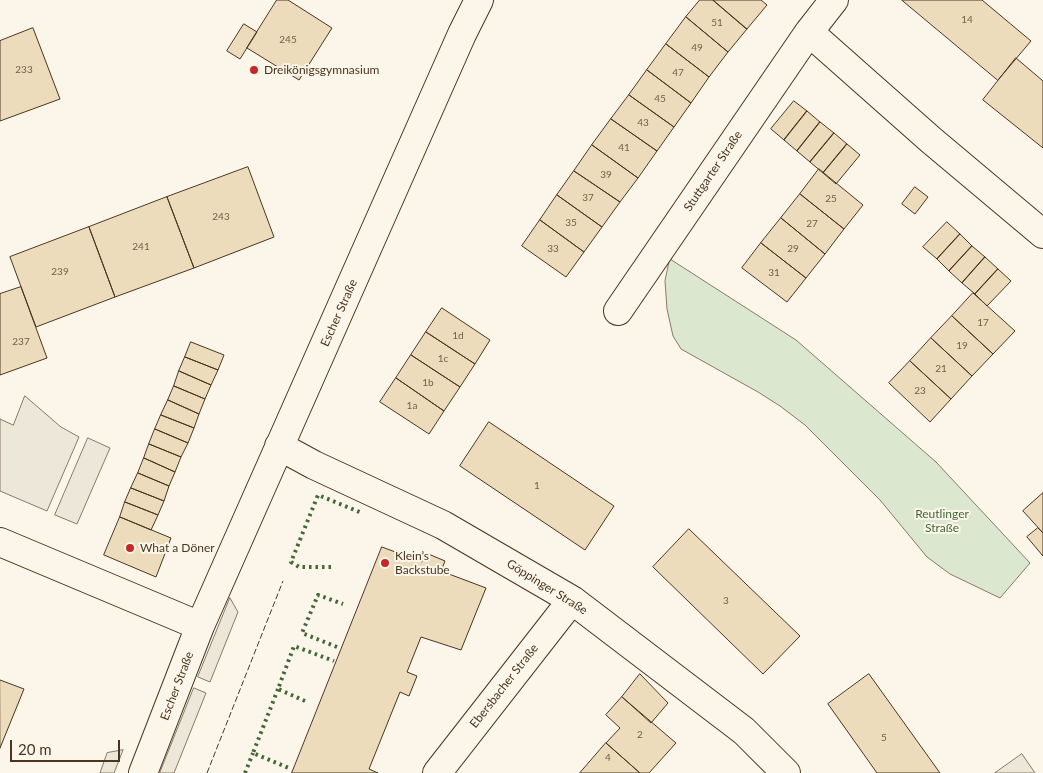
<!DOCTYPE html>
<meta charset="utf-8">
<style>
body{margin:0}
#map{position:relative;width:1043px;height:773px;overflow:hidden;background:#fbf6e9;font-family:Lato,sans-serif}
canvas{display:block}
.scale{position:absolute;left:10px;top:740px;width:110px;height:22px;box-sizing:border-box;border:2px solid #4a3520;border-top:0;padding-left:6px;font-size:15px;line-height:18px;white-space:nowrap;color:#4a3520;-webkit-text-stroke:4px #fbf6e9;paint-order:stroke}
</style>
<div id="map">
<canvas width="1043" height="773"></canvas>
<div class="scale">20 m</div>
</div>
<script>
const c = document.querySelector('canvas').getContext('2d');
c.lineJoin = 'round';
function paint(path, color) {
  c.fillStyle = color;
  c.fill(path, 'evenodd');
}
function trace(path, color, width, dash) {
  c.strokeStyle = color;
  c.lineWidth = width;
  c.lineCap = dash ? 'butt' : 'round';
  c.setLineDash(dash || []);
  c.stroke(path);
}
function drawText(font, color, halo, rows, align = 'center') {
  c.font = font + ' Lato,sans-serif';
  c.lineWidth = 4;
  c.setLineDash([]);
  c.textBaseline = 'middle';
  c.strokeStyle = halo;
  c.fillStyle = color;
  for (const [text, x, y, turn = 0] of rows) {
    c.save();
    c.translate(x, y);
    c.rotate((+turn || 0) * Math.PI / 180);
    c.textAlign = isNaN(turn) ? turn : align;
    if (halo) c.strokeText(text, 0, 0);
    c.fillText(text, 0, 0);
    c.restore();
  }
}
const green = new Path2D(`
 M 670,259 L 796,340 L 936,462 L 1030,563 L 1000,598 L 950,574 L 927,557 L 880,500 L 805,425 L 780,406 L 758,392 L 681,349 L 673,336 L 667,309 L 665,281 Z`);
paint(green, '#dce7d0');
trace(green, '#887966', 1);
const parking = new Path2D(`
 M 25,396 L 61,427 L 79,437 L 47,511 L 0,491 L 0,419 L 13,425 Z
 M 88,438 L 110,448 L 77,524 L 55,515 Z
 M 230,598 L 238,612 L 210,682 L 198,677 Z
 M 194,688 L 206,693 L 174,773 L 160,773 Z
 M 123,750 L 114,773 L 100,773 L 107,753 Z
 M 1022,754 L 1035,773 L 995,773 Z`);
paint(parking, '#ede7d9');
trace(parking, '#887966', 1);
const building = new Path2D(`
 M 277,0 L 288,0 L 332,28 L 299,80 L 247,48 Z
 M 700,0 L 713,0 L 747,29 L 728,52 L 686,17 Z
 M 713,0 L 761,0 L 767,5 L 747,29 Z
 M 902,0 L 982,0 L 1031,41 L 998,80 Z
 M 686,17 L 728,52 L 709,77 L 666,44 Z
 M 244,24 L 257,32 L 240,59 L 227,51 Z
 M 33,28 L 60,99 L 0,121 L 0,41 Z
 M 666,44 L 709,77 L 691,103 L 647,70 Z
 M 1016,58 L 1043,81 L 1043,148 L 983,100 Z
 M 647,70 L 691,103 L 674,127 L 629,95 Z
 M 629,95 L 674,127 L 657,151 L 611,119 Z
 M 794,101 L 807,111 L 784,140 L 771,129 Z
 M 807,111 L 820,122 L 797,151 L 784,140 Z
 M 611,119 L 657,151 L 638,178 L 592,145 Z
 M 820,122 L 834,133 L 810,162 L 797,151 Z
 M 834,133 L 847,144 L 823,173 L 810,162 Z
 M 847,144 L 860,155 L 836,184 L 823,173 Z
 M 592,145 L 638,178 L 620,202 L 574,171 Z
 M 248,167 L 274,237 L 194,268 L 167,197 Z
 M 819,169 L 863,205 L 844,229 L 800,194 Z
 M 574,171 L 620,202 L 602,227 L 557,195 Z
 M 915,187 L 928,197 L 915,214 L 902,204 Z
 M 800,194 L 844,229 L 825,254 L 781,218 Z
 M 557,195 L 602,227 L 584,252 L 540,220 Z
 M 167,197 L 194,268 L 115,297 L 89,227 Z
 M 781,218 L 825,254 L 806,278 L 761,243 Z
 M 540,220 L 584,252 L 566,277 L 522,246 Z
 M 947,222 L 960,234 L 937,259 L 923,247 Z
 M 89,227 L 115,297 L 36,327 L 10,257 Z
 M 960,234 L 972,246 L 949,271 L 937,259 Z
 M 761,243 L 806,278 L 787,302 L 742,268 Z
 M 972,246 L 985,257 L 962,283 L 949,271 Z
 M 985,257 L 998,269 L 975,294 L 962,283 Z
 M 998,269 L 1011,281 L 987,306 L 975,294 Z
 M 21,287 L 47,358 L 0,375 L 0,294 Z
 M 973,293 L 1015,331 L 993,354 L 952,316 Z
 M 442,308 L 490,340 L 475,364 L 426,332 Z
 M 952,316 L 993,354 L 972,376 L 931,338 Z
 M 426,332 L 475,364 L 460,387 L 411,355 Z
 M 931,338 L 972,376 L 951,399 L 910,361 Z
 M 191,342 L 224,355 L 218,370 L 185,357 Z
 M 411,355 L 460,387 L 444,411 L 396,378 Z
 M 185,357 L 218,370 L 211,385 L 179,371 Z
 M 910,361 L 951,399 L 930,422 L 889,383 Z
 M 179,371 L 211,385 L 205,399 L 174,386 Z
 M 396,378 L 444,411 L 429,434 L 380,402 Z
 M 174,386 L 205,399 L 199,414 L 168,400 Z
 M 168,400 L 199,414 L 194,428 L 161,415 Z
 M 161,415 L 194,428 L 188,443 L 155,429 Z
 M 489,422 L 614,506 L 585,550 L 460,466 Z
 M 155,429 L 188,443 L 181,457 L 149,444 Z
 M 149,444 L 181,457 L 175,472 L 144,458 Z
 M 144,458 L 175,472 L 169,486 L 138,473 Z
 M 138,473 L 169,486 L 164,501 L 131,488 Z
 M 131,488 L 164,501 L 158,515 L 125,502 Z
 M 1043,493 L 1043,533 L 1023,511 Z
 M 125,502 L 158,515 L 151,530 L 120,517 Z
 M 120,517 L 171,538 L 156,577 L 104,555 Z
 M 1038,528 L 1043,533 L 1043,556 L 1027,537 Z
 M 689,529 L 800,636 L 763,674 L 653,567 Z
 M 382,547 L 422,562 L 426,553 L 445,561 L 441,571 L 486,588 L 461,650 L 421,637 L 407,672 L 417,676 L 409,696 L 400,692 L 369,769 L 378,773 L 292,773 Z
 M 640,674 L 668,703 L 651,723 L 622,697 Z
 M 869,674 L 940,773 L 877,773 L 828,704 Z
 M 0,680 L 24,689 L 0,748 Z
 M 622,697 L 676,743 L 649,773 L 640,773 L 606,743 L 620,728 L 606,715 Z
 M 606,743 L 640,773 L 580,773 Z`);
paint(building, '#ecdcbc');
trace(building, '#4a3520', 1);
const street = new Path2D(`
 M 834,0 L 809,32 L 931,140 L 1043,234
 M 618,311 L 809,32
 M 279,446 L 314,465 L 443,525 L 572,600 L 744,731 L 786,773
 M 0,542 L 200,626
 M 143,773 L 200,626 L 462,34 L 479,0
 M 437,773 L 572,600`);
trace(street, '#4a3520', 30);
trace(street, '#fbf6e9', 28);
trace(new Path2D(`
 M 331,567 L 299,567 L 291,562 L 318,495 L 362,513
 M 337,647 L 302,633 L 318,595 L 343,604
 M 278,689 L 253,753 L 291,769
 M 305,701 L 278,689 L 294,646 L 334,661
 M 245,773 L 253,753`), '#436837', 4, [2.5, 4]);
trace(new Path2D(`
 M 207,773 L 283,581`), '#4a3520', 1, [6, 2.5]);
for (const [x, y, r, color] of [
 [254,70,5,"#c62828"],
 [130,548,5,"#c62828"],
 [385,563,5,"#c62828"]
]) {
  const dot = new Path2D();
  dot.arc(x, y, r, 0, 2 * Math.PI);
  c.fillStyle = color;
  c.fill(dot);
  trace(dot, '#fbf6e9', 2);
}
drawText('10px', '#725f47', null, [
 ["14",967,20],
 ["51",717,23],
 ["245",288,40],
 ["49",697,48],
 ["233",24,70],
 ["47",678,73],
 ["45",660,99],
 ["43",643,123],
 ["41",624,148],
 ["39",606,175],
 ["37",588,198],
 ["25",831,199],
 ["243",221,217],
 ["35",571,223],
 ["27",812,224],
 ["241",141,247],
 ["33",553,249],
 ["29",793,249],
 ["239",60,272],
 ["31",774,273],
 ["17",983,323],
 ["1d",458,336],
 ["237",21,342],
 ["19",962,346],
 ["1c",443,359],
 ["21",941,369],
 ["1b",428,383],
 ["23",920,391],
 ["1a",412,406],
 ["1",537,486],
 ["3",726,601],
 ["2",640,735],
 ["5",884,738],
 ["4",608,758]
]);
drawText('12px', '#4a3520', '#fbf6e9', [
 ["Dreikönigsgymnasium",264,70],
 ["What a Döner",140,548],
 ["Klein’s",395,556],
 ["Backstube",395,570]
], 'left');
drawText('12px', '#4a3520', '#fbf6e9', [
 ["Stuttgarter Straße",713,171,-56],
 ["Escher Straße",339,313,-66],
 ["Göppinger Straße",547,587,32],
 ["Escher Straße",177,686,-69],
 ["Ebersbacher Straße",504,686,-52]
]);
drawText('12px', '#436837', '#fbf6e9', [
 ["Reutlinger",942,514],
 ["Straße",942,528]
]);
</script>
